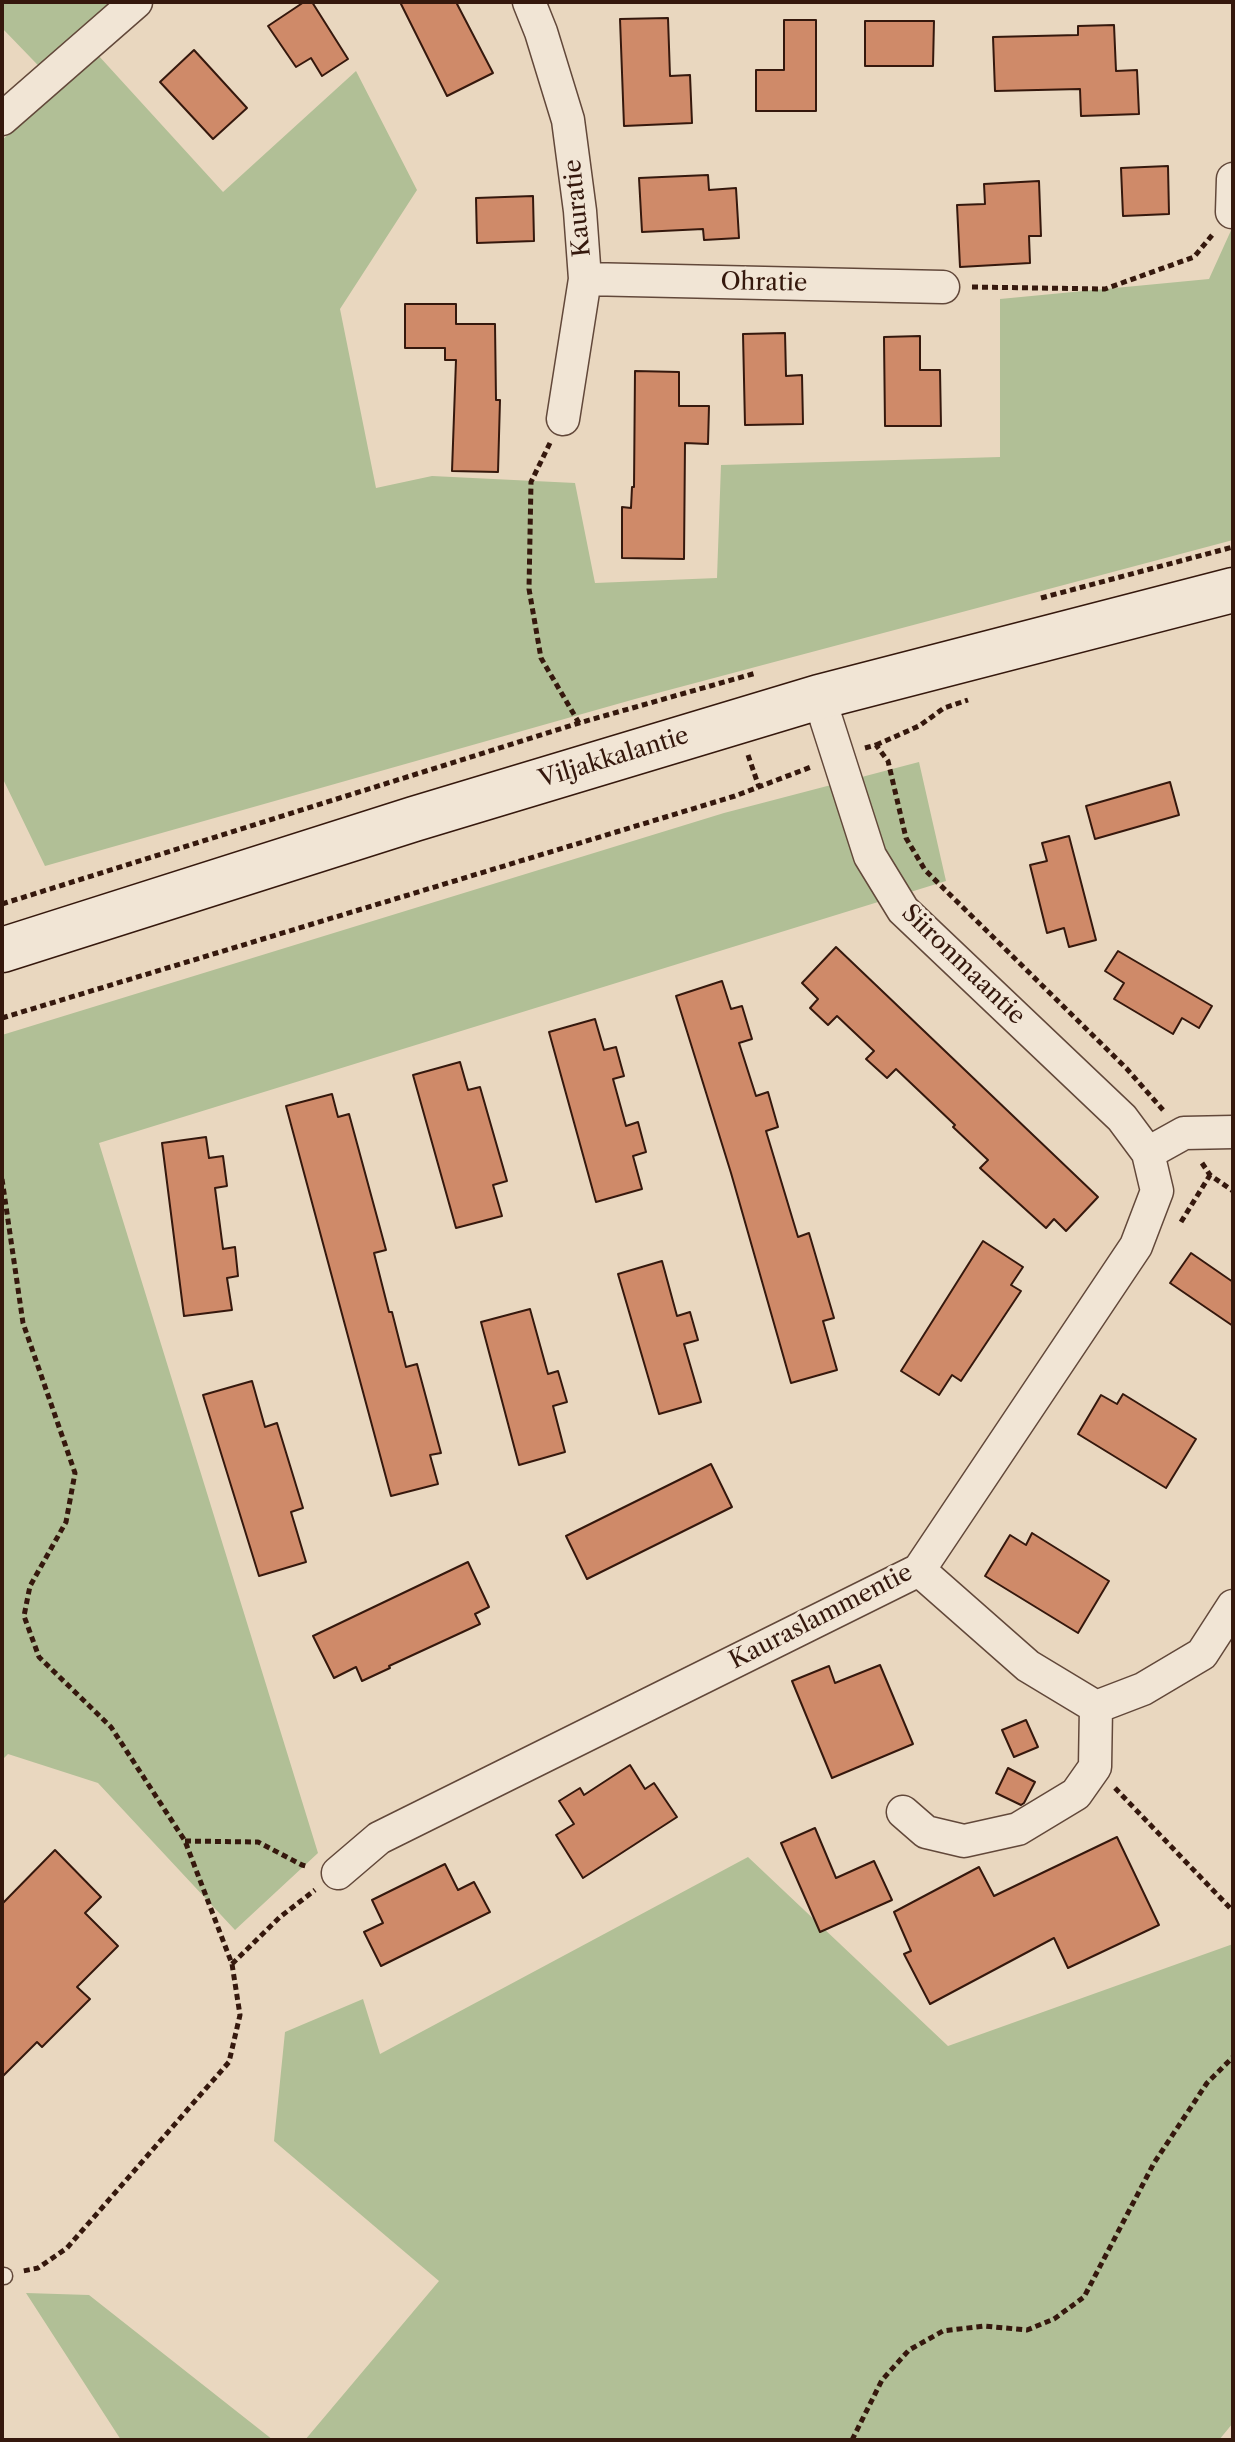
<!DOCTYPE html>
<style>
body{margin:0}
#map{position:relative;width:1235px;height:2442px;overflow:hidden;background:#e9d7bf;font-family:"Libre Caslon Text",serif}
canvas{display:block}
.frame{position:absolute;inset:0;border:4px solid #35180d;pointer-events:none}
</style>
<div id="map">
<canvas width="1235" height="2442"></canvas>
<div class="frame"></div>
</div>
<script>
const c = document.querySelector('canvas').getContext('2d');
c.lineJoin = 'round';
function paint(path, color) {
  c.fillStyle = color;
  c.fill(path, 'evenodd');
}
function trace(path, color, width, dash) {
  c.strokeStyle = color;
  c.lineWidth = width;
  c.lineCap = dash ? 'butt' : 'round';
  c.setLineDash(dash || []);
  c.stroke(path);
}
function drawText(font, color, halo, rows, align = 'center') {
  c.font = font + ' "Libre Caslon Text",serif';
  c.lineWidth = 6;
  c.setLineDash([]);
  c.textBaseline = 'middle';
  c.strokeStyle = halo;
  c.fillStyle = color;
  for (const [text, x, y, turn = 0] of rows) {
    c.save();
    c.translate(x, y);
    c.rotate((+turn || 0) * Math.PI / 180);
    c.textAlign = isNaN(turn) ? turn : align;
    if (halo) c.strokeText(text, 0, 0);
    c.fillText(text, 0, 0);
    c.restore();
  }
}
paint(new Path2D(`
 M 2,2 L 111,2 L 129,24 L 98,55 L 223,192 L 356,71 L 417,190 L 340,309 L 376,488 L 432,476 L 575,483 L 595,583 L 717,578 L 721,465 L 1000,457 L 1000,299 L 1209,279 L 1233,226 L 1233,540 L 635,699 L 45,866 L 2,777 L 2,140 L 60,88 L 2,28 Z
 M 919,762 L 946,881 L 99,1143 L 318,1853 L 235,1930 L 98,1783 L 8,1754 L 2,1760 L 2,1035 L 724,813 Z
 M 748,1857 L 948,2046 L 1233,1944 L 1233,2423 L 1219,2440 L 305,2440 L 439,2281 L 274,2141 L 285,2032 L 363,1999 L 380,2054 Z
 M 26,2293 L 89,2295 L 273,2440 L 121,2440 Z`), '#b1bf96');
const building = new Path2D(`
 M 304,2 L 312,2 L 348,59 L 322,76 L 311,58 L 296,67 L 268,26 Z
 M 400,2 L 456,2 L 493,73 L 447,96 Z
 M 668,18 L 670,76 L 690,75 L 692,123 L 624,126 L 620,19 Z
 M 784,20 L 816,20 L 816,111 L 756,111 L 756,70 L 784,70 Z
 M 865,21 L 934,21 L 933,66 L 865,66 Z
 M 1114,25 L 1116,71 L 1137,70 L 1139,114 L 1081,116 L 1080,89 L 995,91 L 993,37 L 1078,35 L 1078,26 Z
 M 194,50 L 247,108 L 213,139 L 160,82 Z
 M 1168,166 L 1169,214 L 1123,216 L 1121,168 Z
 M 708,175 L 709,190 L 736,188 L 739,238 L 704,240 L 703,229 L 642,232 L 639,178 Z
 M 1039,181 L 1041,236 L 1029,236 L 1030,263 L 960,267 L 957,205 L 985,204 L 984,184 Z
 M 533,196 L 534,241 L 477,243 L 476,198 Z
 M 405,304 L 456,304 L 456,324 L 495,324 L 496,400 L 500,400 L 498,472 L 452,471 L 456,360 L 445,360 L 445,348 L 405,348 Z
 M 785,333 L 786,376 L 802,375 L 803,424 L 745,425 L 743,334 Z
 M 920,336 L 920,370 L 940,370 L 941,426 L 885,426 L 884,337 Z
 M 635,371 L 679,372 L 679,406 L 709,406 L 708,444 L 685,443 L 684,559 L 622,558 L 622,507 L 631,508 L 632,487 L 634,487 Z
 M 1170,782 L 1179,815 L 1095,839 L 1086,806 Z
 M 1069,836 L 1096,940 L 1069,947 L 1064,928 L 1047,933 L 1030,865 L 1047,861 L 1042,843 Z
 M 836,947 L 1098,1197 L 1066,1231 L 1054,1219 L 1046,1228 L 980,1168 L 988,1160 L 953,1127 L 955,1125 L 896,1069 L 887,1078 L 866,1059 L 874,1051 L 837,1016 L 828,1025 L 810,1008 L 818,999 L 802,983 Z
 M 1118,951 L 1212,1006 L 1199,1028 L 1182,1018 L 1173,1034 L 1114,999 L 1124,983 L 1105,971 Z
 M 722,981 L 731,1009 L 742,1006 L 752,1039 L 739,1043 L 756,1096 L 768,1092 L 778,1127 L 766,1131 L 798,1237 L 809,1233 L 834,1318 L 823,1321 L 837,1370 L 791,1383 L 731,1173 L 676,996 Z
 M 595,1019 L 604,1050 L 616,1047 L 624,1076 L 613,1079 L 626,1126 L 638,1122 L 646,1152 L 633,1156 L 642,1189 L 596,1202 L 549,1032 Z
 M 460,1062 L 468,1090 L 480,1087 L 507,1181 L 493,1185 L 502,1216 L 456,1228 L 413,1075 Z
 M 332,1094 L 338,1117 L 349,1114 L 386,1250 L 374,1253 L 389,1312 L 392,1312 L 406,1367 L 417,1364 L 441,1453 L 430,1455 L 438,1484 L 391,1496 L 286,1106 Z
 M 206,1137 L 209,1158 L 223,1156 L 227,1186 L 215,1188 L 223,1249 L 235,1247 L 238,1276 L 227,1278 L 232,1310 L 184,1316 L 162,1143 Z
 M 983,1241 L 1023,1267 L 1011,1285 L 1021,1291 L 961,1381 L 952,1375 L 939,1395 L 901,1371 Z
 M 1191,1253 L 1233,1282 L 1233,1326 L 1170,1283 Z
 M 662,1261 L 677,1316 L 690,1312 L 698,1340 L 684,1344 L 701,1402 L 659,1414 L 618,1274 Z
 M 530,1309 L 548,1374 L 558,1371 L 567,1402 L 553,1406 L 565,1452 L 519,1465 L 481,1322 Z
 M 252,1381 L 265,1427 L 277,1423 L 303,1508 L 291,1512 L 306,1562 L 259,1576 L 203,1395 Z
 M 1123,1394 L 1196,1439 L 1166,1488 L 1078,1434 L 1101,1395 L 1117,1404 Z
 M 711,1464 L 732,1507 L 587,1579 L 566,1536 Z
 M 1032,1533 L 1109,1581 L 1078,1633 L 985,1576 L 1010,1535 L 1026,1545 Z
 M 468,1562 L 489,1607 L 475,1614 L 480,1624 L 389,1666 L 390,1668 L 362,1681 L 356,1667 L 334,1678 L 313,1636 Z
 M 880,1665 L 913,1744 L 832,1778 L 792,1681 L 829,1666 L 835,1683 Z
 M 1026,1720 L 1038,1747 L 1014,1757 L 1002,1730 Z
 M 630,1765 L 645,1789 L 654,1783 L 677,1817 L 583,1878 L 556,1835 L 574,1824 L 559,1801 L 580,1788 L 584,1795 Z
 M 1008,1768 L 1035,1782 L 1024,1803 L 1021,1805 L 996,1793 Z
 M 815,1828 L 836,1878 L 874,1861 L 892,1900 L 820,1932 L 781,1843 Z
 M 1117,1837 L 1159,1925 L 1068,1968 L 1054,1938 L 930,2004 L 904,1954 L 911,1951 L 894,1912 L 979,1867 L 994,1896 Z
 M 55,1850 L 101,1897 L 85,1913 L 118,1946 L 77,1987 L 90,1999 L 42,2047 L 37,2042 L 2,2077 L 2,1904 Z
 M 445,1864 L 458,1890 L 474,1882 L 490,1912 L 381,1966 L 364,1932 L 383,1923 L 372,1900 Z`);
paint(building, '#cf8a69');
trace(building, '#35180d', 2);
const service = new Path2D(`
 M 2,2276 L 4,2276`);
const minor = new Path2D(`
 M 529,2 L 541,32 L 568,120 L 580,211 L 585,279 L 563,419
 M 2,119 L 136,2
 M 1232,212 L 1233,179
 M 585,279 L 943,287
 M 1148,1153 L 1184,1133 L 1233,1132
 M 919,1570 L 1028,1666 L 1096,1707 L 1143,1689 L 1202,1654 L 1233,1606
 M 903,1812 L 926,1832 L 964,1841 L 1018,1829 L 1076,1794 L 1095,1767 L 1096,1707
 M 338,1873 L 379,1838 L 919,1570 L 1136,1246 L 1157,1191 L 1148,1153 L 1122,1118 L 903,910 L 870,856 L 819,697`);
const secondary = new Path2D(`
 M 2,950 L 414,819 L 819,697 L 1233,590`);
trace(service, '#62483a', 19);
trace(minor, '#62483a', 35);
trace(secondary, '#35180d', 47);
trace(new Path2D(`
 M 972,287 L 1105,289 L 1194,257 L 1213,234
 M 550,443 L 531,482 L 529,589 L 541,658 L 579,723
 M 1041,598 L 1233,547
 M 876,745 L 919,726 L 944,708 L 968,700
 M 865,748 L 876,745 L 888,761 L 906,838 L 925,870 L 1127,1069 L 1163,1110
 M 748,755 L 759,787
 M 2,904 L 579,723 L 756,673
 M 2,1018 L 735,796 L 811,767
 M 1202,1163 L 1210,1175 L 1233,1191
 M 2,1179 L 23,1323 L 75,1473 L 66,1522 L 30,1586 L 24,1616 L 39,1657 L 111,1727 L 185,1841 L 232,1964 L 240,2015 L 229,2062 L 67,2248 L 38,2268 L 23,2271
 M 1181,1222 L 1210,1175
 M 1115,1788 L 1233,1911
 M 185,1841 L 258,1842 L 302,1865 L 309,1867
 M 232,1964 L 280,1917 L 315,1890
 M 852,2440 L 882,2380 L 909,2350 L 943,2331 L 984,2326 L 1027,2330 L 1054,2319 L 1084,2297 L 1154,2163 L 1207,2083 L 1233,2057`), '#35180d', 5, [6, 4]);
trace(service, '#f1e5d5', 16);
trace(minor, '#f1e5d5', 32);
trace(secondary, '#f1e5d5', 44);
drawText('24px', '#35180d', '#f1e5d5', [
 ["Kauratie",578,208,-96],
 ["Ohratie",764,283,1],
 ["Viljakkalantie",614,758,-17],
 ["Siironmaantie",963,965,44],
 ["Kauraslammentie",821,1617,-27]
]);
</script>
